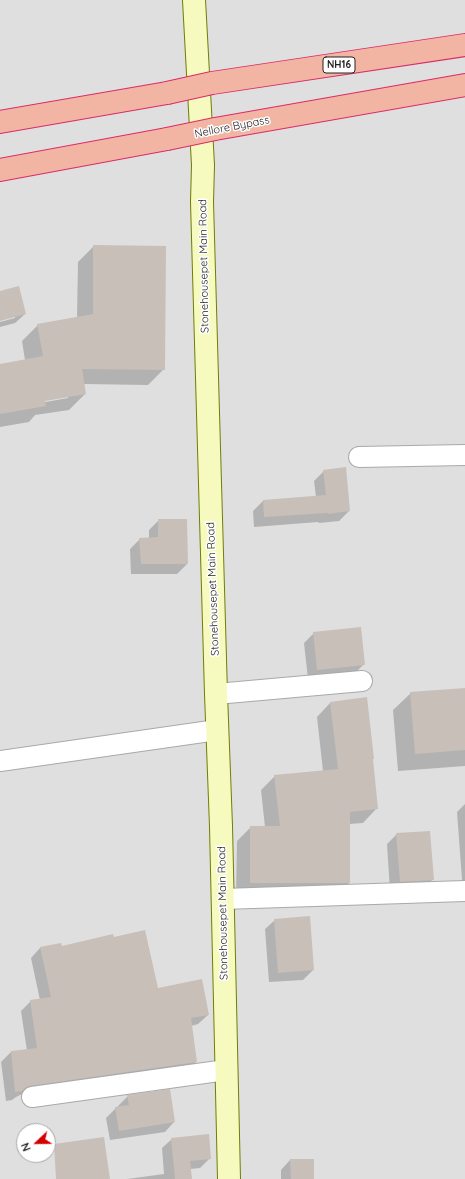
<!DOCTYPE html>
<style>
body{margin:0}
#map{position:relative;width:465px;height:1179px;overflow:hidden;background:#f2efe9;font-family:Quicksand,sans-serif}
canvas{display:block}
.north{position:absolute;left:16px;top:1123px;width:40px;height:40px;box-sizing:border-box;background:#fff;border:1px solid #a7a7a7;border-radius:50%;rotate:248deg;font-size:11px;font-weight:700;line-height:16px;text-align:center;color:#222}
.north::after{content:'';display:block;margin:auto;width:14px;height:18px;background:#d40000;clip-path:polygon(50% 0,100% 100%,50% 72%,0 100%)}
</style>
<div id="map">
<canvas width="465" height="1179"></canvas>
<div class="north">N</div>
</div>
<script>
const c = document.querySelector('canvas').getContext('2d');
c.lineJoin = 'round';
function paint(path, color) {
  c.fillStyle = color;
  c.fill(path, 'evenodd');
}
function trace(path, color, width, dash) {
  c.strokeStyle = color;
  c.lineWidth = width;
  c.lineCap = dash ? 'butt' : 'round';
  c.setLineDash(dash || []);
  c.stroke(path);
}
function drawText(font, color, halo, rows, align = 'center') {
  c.font = font + ' Quicksand,sans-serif';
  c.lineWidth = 3;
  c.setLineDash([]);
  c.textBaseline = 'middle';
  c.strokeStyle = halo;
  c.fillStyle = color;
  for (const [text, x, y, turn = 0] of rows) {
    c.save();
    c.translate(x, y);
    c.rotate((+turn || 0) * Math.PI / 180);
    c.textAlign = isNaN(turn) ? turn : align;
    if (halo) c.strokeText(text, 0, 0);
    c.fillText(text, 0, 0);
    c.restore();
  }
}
paint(new Path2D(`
 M 0,0 L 465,0 L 465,1179 L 0,1179 ZM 24,1131 L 48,1131 L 48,1155 L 24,1155 Z`), '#e0dfdf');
paint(new Path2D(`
 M 94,246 L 164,369 L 148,385 L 84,384 L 85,394 L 69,410 L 35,415 L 29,422 L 0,427 L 0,365 L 25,360 L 22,341 L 38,325 L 77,318 L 78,262 ZM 68,396 L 68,398 L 40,403 L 40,401 Z
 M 0,292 L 25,314 L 15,323 L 0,327 L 0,322 L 15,318 L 15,316 L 0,320 Z
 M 324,471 L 349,511 L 339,521 L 319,523 L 318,522 L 254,527 L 253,511 L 263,501 L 316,497 L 314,481 Z
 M 159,520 L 187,564 L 177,574 L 131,574 L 130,549 L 140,539 L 149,538 L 149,530 Z
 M 314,633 L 364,664 L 354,674 L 308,679 L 304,643 Z
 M 465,689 L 465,766 L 398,771 L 393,710 L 411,693 Z
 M 331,702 L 377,808 L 363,823 L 349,824 L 349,883 L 335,897 L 236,897 L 237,841 L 251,827 L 265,827 L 261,790 L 275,776 L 323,771 L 317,717 Z
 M 465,804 L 465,893 L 463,893 L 457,812 Z
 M 397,834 L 432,880 L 423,890 L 390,891 L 387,844 Z
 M 275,920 L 313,970 L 303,980 L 269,982 L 265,929 Z
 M 61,947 L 157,989 L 208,1015 L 198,1024 L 191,1026 L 196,1062 L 186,1072 L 20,1095 L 16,1097 L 12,1100 L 6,1101 L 1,1062 L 11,1052 L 27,1051 L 21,1011 L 31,1001 L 40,1000 L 31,958 L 40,948 Z
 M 128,1096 L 174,1122 L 165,1132 L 110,1140 L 106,1118 L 116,1108 L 118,1107 L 118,1106 Z
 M 172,1139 L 210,1158 L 200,1168 L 190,1169 L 191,1179 L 127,1179 L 164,1174 L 162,1148 Z
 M 290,1160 L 313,1179 L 281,1179 L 281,1170 Z`), '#0003');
paint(new Path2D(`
 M 93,245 L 166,246 L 165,370 L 82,369 L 86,394 L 45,401 L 46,406 L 0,414 L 0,364 L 43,356 L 37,324 L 93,314 Z
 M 19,286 L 26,314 L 0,321 L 0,291 Z
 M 346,467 L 350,511 L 328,514 L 328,513 L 264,517 L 263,500 L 326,495 L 323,470 Z
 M 158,519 L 187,519 L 188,564 L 141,564 L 139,538 L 158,537 Z
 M 361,627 L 365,665 L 317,670 L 313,632 Z
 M 465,688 L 465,750 L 415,754 L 410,692 Z
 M 367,697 L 374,759 L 373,759 L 378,809 L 350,812 L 350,883 L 250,883 L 250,826 L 280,826 L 274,775 L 338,769 L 330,702 Z
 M 430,831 L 434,880 L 400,882 L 396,833 Z
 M 310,916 L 314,970 L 278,973 L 274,919 Z
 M 145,930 L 158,988 L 202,979 L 209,1015 L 191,1018 L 197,1062 L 30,1086 L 25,1088 L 22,1091 L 15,1092 L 11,1051 L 37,1048 L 30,1000 L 51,997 L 40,947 L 61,943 L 62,946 L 113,934 L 114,937 Z
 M 170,1089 L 175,1122 L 119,1131 L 115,1107 L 129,1105 L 127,1095 Z
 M 209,1134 L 211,1159 L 190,1161 L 192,1179 L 175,1179 L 171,1138 Z
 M 104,1137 L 110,1179 L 56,1179 L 54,1144 Z
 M 290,1159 L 314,1159 L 314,1179 L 291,1179 Z`), '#c7bfb8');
const minor = new Path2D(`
 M 359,457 L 465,455
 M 216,694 L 362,681
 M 0,761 L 217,730
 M 223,899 L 465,891
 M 32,1097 L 226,1070`);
const secondary = new Path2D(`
 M 194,0 L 203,165 L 202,202 L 216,694 L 221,826 L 229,1179`);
const trunk = new Path2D(`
 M 212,83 L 465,45
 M 0,122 L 167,93
 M 215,129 L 465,85
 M 0,170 L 167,139`);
trace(minor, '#a9a9a9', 22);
trace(secondary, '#707d05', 24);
trace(trunk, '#dc2a67', 24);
trace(minor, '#fff', 20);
trace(secondary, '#f7fabf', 22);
trace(trunk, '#f2b4a3', 22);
const trunkBridge = new Path2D(`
 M 167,93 L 212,83
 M 167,139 L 215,129`);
trace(trunkBridge, '#dc2a67', 24, []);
trace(trunkBridge, '#f2b4a3', 22);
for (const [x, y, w] of [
 [339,65,32]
]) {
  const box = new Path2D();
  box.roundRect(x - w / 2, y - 8, w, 16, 3);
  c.fillStyle = '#fff';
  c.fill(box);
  trace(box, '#222', 1);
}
drawText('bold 10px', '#222', null, [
 ["NH16",339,65]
]);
drawText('11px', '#222', '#fff', [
 ["Nellore Bypass",232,127,-11],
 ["Stonehousepet Main Road",204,266,-91],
 ["Stonehousepet Main Road",213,589,-92],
 ["Stonehousepet Main Road",223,913,-91]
]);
</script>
